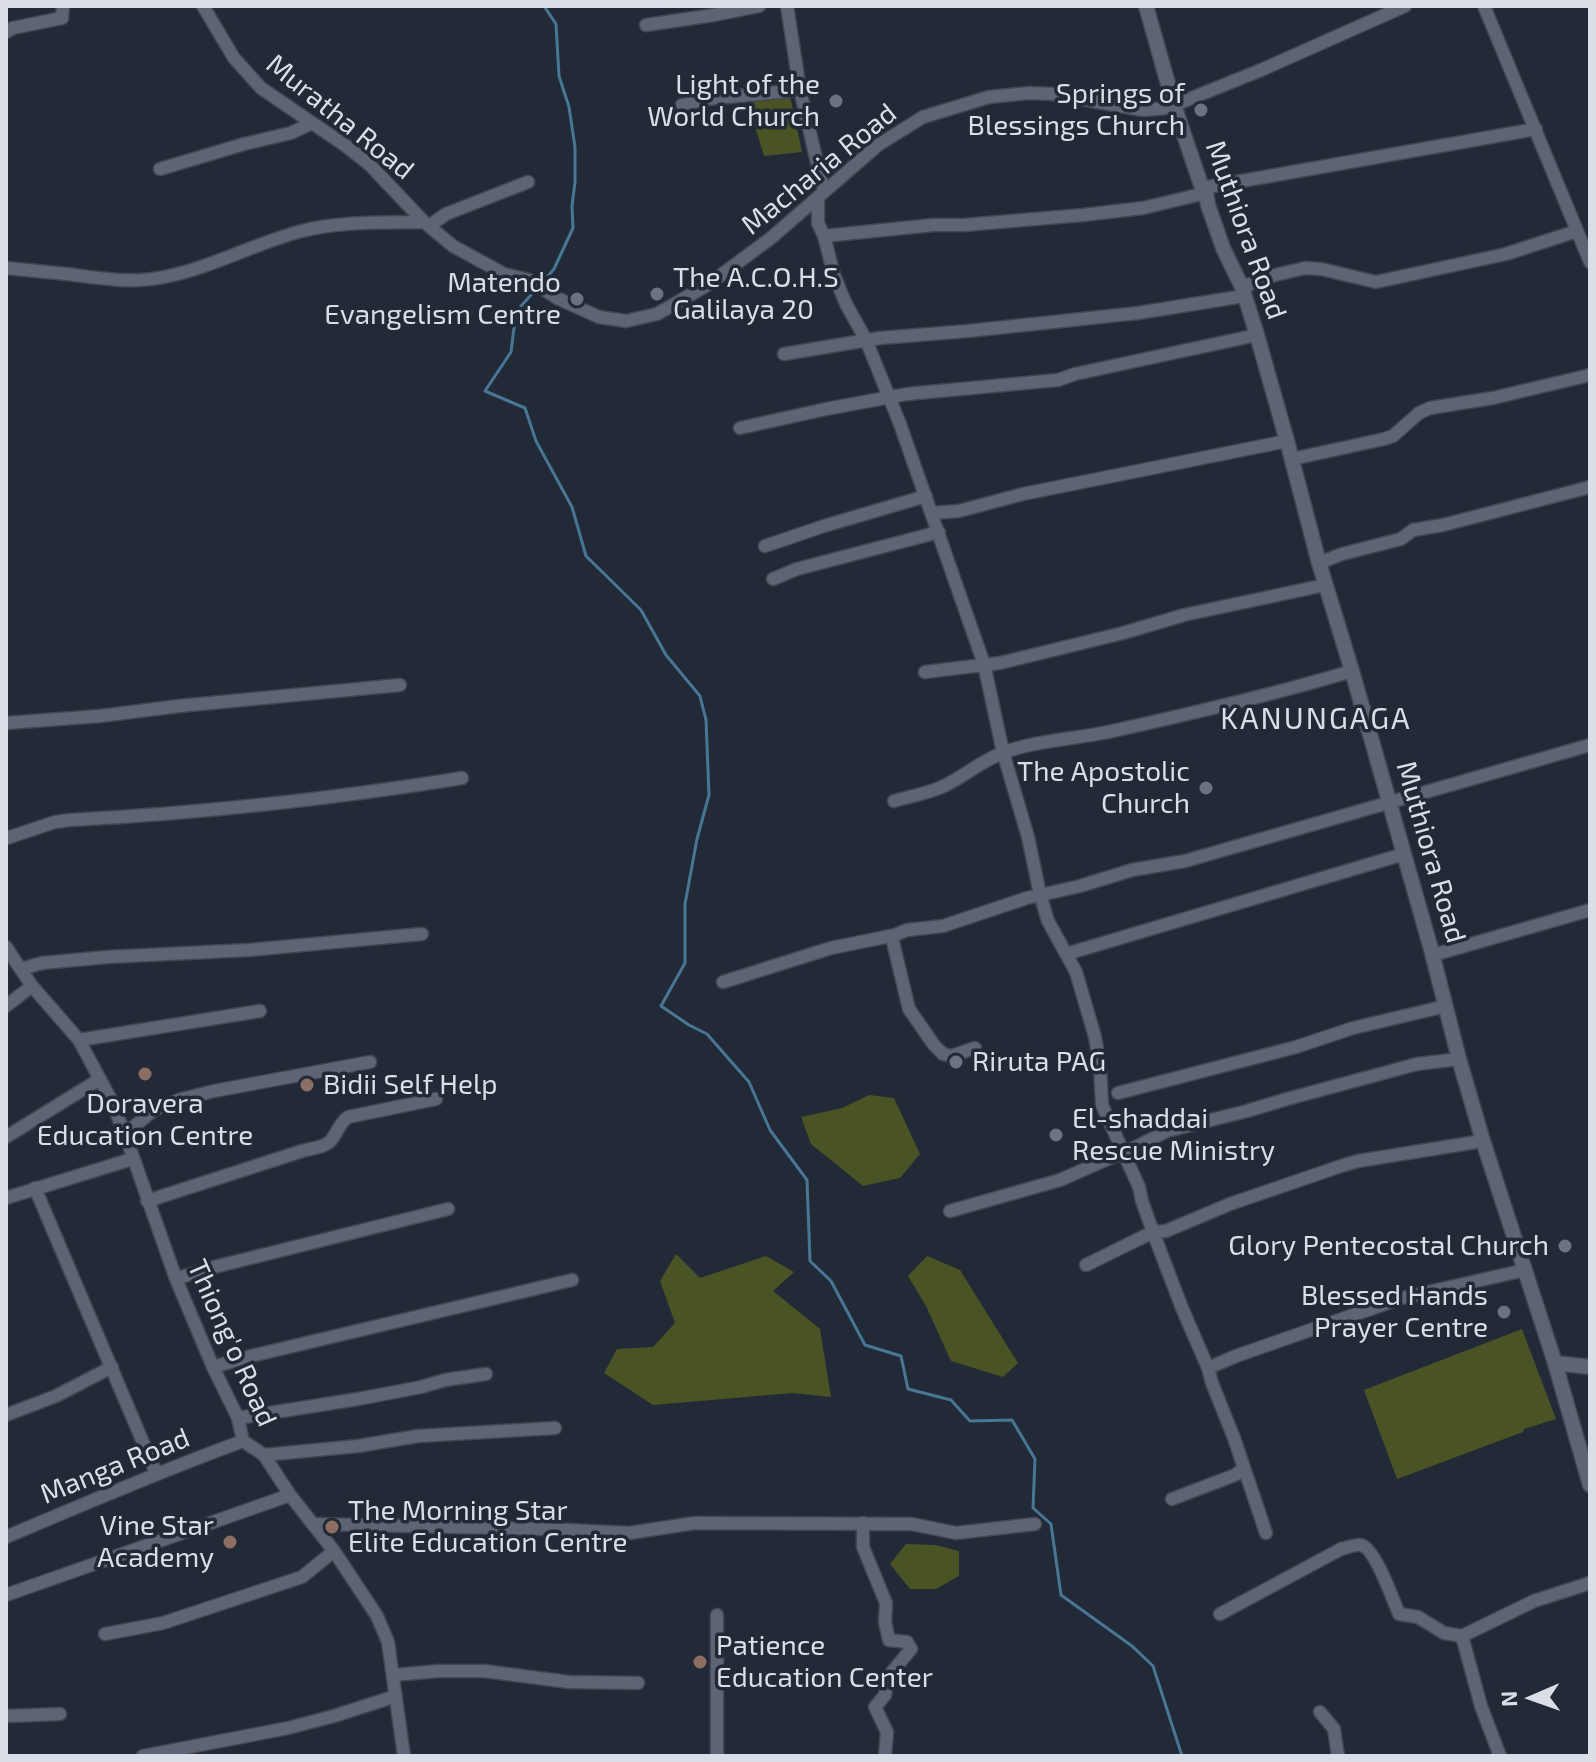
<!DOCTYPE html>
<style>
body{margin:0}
#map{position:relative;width:1596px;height:1762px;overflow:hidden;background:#232a37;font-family:"Exo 2",sans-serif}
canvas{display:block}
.frame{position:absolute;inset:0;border:8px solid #d9dee7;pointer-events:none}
.north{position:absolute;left:1492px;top:1658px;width:80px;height:80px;-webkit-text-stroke:6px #232a37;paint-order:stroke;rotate:268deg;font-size:22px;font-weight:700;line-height:32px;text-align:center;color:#d9dee7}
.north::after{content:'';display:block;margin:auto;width:28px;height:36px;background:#d9dee7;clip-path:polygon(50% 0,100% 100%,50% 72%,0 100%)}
</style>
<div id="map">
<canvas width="1596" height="1762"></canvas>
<div class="frame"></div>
<div class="north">N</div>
</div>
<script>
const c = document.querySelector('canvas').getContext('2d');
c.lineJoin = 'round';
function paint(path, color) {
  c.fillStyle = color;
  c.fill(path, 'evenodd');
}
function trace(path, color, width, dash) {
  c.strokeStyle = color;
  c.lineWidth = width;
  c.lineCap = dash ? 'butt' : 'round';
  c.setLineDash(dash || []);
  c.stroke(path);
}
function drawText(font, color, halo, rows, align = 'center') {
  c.font = font + ' "Exo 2",sans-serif';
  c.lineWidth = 7;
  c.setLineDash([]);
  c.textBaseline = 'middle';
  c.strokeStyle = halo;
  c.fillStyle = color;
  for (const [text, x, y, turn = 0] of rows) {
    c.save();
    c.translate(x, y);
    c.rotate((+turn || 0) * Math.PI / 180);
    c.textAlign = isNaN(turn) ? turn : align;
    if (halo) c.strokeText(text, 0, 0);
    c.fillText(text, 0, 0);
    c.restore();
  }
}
paint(new Path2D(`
 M 790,96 L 802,152 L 764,156 L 748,103 Z
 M 869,1095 L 894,1098 L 920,1154 L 900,1178 L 863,1186 L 811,1144 L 801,1117 L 842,1108 Z
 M 676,1254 L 700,1278 L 766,1256 L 794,1272 L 773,1291 L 820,1329 L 831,1397 L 793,1393 L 653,1405 L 604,1373 L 617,1349 L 653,1347 L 675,1323 L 660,1281 Z
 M 927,1256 L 960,1270 L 1018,1363 L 1003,1377 L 951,1361 L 926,1306 L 908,1276 Z
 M 1522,1329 L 1556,1419 L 1524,1429 L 1523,1432 L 1397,1479 L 1364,1390 Z
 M 906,1544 L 935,1545 L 959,1551 L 959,1576 L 936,1589 L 910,1589 L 890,1564 Z`), '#4a5324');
trace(new Path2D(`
 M 542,283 L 554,269 L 573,228 L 572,206 L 575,182 L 575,147 L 569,107 L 559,76 L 556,24 L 544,6
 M 537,288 L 516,312 L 511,352 L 485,391 L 525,408 L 536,441 L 572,507 L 586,556 L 641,610 L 666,655 L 700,696 L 706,720 L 709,795 L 697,839 L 685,904 L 685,963 L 661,1006 L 689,1025 L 707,1034 L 749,1082 L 770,1130 L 807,1180 L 810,1261 L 831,1281 L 865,1345 L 901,1356 L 908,1389 L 951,1400 L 970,1421 L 1012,1420 L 1035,1459 L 1033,1508 L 1051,1524 L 1061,1595 L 1132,1646 L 1153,1666 L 1182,1756`), '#487695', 3);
const minor = new Path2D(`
 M 203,6 L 234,58 L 261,88 L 346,146 L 370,165 L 424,222 L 453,246 L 504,274 L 529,280 L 557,298 L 599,317 L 626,321 L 657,314 L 709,284 L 771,238 L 878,145 L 923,117 L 989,97 L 1029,93 L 1053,94 L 1143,110 L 1167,108 L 1261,70 L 1405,6
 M 787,6 L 800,90 L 824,192
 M 1484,6 L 1590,262
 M 646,25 L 714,15 L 759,6
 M 6,32 L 13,28 L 62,18 L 63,6
 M 682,105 L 707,99 L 800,90
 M 160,169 L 244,144 L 291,133 L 312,123
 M 1202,188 L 1536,129
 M 818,198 L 818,223 L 824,236 L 834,275 L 846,304 L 866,340 L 900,424 L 984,664 L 1003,752 L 1028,837 L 1040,894 L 1048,921 L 1076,972 L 1095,1037 L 1100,1065 L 1102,1105 L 1139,1187 L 1142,1201 L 1153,1232 L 1182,1308 L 1208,1368 L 1212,1383 L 1234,1438 L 1266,1533
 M 429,226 L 446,214 L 528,182
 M 824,236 L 933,225 L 964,225 L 1083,215 L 1143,208 L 1206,193
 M 6,268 C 26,270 46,272 67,274 C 98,278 132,284 164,277 C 211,268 255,243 302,231 C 341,221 384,223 424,222
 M 1242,287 L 1275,275 L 1305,268 L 1321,269 L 1376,282 L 1506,254 L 1577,231
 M 784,354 L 880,338 L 968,331 L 1138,313 L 1244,296
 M 740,428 L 826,409 L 907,394 L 1058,380 L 1075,374 L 1257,335
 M 1292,459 L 1384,439 L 1393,436 L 1419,413 L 1430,408 L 1493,398 L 1590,375
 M 932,513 L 959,511 L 1023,494 L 1287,441
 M 765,546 L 824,526 L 926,496
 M 1319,563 L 1342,554 L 1401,539 L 1413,530 L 1443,525 L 1590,487
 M 773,579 L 797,569 L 939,532
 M 925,672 L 1000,663 L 1123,633 L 1184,615 L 1325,585
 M 6,723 L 100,716 L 179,706 L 400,685
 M 894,801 C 911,796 931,793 946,785 C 966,775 984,759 1005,752 C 1039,740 1074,739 1108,732 C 1190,714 1272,695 1352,671
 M 6,836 L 7,838 L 55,822 L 70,820 C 202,813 332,799 462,778
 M 6,947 L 32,986 L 79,1040 L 110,1098 L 125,1134 L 176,1279 L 213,1367 L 238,1418 L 243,1441 L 264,1455 L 290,1495 L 334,1551 L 377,1616 L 388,1642 L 404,1756
 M 1066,954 L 1404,854
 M 1433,955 L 1590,910
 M 21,969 L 42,963 L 107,957 L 249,950 L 422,934
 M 723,982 L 831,948 L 895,935
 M 6,1006 L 32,986
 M 79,1040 L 260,1011
 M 975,1048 L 951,1056 L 943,1054 L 934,1045 L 909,1009 L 892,938 L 895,935 L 907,930 L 943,926 L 1027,898 L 1080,886 L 1132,870 L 1185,861 L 1590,745
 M 1118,1093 L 1296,1047 L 1353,1028 L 1446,1006
 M 125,1134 L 155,1109 L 182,1099 L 214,1091 L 370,1062
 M 6,1137 L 100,1079
 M 35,1188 L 156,1473
 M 6,1198 L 132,1159
 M 147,1201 L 302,1151 C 309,1149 321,1148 328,1143 C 336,1138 337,1125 348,1117 L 436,1099
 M 950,1211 L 1060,1180 L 1140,1145 L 1167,1131 L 1247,1111 L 1287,1099 L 1417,1064 L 1459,1059
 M 1086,1265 L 1153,1232 L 1166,1231 L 1230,1204 L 1341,1166 L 1358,1161 L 1483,1141
 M 176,1279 L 202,1270 L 448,1209
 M 213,1367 L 251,1356 L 572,1280
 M 1208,1368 L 1236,1356 L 1402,1298 L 1525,1270
 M 6,1415 L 56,1396 L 112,1367
 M 238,1418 L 358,1399 L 421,1387 L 445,1380 L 486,1374
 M 264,1455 L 358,1446 L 418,1436 L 555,1428
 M 1172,1499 L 1235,1475 L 1243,1469
 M 863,1523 L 863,1547 L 886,1603 L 885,1622 L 889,1640 L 907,1642 L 911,1649 L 888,1677 L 885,1695 L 875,1707 L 887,1732 L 885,1756
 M 313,1524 L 546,1529 L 629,1533 L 695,1523 L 912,1524 L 956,1533 L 1035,1524
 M 6,1537 C 84,1504 163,1470 243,1441
 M 6,1595 L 290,1495
 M 1220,1614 L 1341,1549 C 1347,1548 1355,1544 1361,1545 C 1375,1548 1393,1600 1399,1614 L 1418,1617 L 1444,1633 L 1462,1636 L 1534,1601 L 1590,1583
 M 717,1615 L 717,1756
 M 105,1634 L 163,1623 L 302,1577 L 334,1551
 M 1462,1636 L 1481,1706 L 1500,1756
 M 393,1675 L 439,1671 L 484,1671 L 569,1682 L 638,1683
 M 1320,1712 L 1334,1729 L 1338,1756
 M 6,1716 L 60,1714
 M 143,1756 L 288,1728 L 334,1716 L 396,1696`);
const tertiary = new Path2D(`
 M 1146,6 L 1174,105 L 1202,188 L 1206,193 L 1208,205 L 1223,248 L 1242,287 L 1257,335 L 1287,441 L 1319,563 L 1352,671 L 1431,949 L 1459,1059 L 1483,1141 L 1555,1363 L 1590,1485
 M 1555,1363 L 1590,1367`);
trace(minor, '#414752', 15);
trace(tertiary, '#414752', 17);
trace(minor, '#5d6574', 12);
trace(tertiary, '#5d6574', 14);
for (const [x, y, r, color] of [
 [836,101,8,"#6b7280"],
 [1201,110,8,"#6b7280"],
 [657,294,8,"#6b7280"],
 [577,299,8,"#6b7280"],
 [1206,788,8,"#6b7280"],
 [956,1062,8,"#6b7280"],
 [145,1074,8,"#8d6e63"],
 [307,1085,8,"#8d6e63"],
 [1056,1135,8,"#6b7280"],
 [1565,1246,8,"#6b7280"],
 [1504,1312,8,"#6b7280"],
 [332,1527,8,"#8d6e63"],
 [230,1542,8,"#8d6e63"],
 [700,1662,8,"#8d6e63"]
]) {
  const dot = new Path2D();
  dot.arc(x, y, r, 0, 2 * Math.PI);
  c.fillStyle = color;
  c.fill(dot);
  trace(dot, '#232a37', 3);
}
drawText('28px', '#d9dee7', '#232a37', [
 ["Light of the",820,85],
 ["World Church",820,117],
 ["Springs of",1185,94],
 ["Blessings Church",1185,126],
 ["The A.C.O.H.S",673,278,"left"],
 ["Galilaya 20",673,310,"left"],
 ["Matendo",561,283],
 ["Evangelism Centre",561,315],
 ["The Apostolic",1190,772],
 ["Church",1190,804],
 ["Riruta PAG",972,1062,"left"],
 ["Bidii Self Help",323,1085,"left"],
 ["Doravera",145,1104,"center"],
 ["Education Centre",145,1136,"center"],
 ["El-shaddai",1072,1119,"left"],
 ["Rescue Ministry",1072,1151,"left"],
 ["Glory Pentecostal Church",1549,1246],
 ["Blessed Hands",1488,1296],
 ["Prayer Centre",1488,1328],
 ["The Morning Star",348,1511,"left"],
 ["Elite Education Centre",348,1543,"left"],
 ["Vine Star",214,1526],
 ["Academy",214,1558],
 ["Patience",716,1646,"left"],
 ["Education Center",716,1678,"left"]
], 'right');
drawText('28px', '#d9dee7', '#232a37', [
 ["Muratha Road",340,117,39],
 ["Macharia Road",819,169,-39],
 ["Muthiora Road",1246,230,70],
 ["Muthiora Road",1431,852,74],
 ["Thiong'o Road",232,1343,66],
 ["Manga Road",115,1466,-22]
]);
c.letterSpacing = '2px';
drawText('30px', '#d9dee7', '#232a37', [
 ["KANUNGAGA",1316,719]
]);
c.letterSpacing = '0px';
</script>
